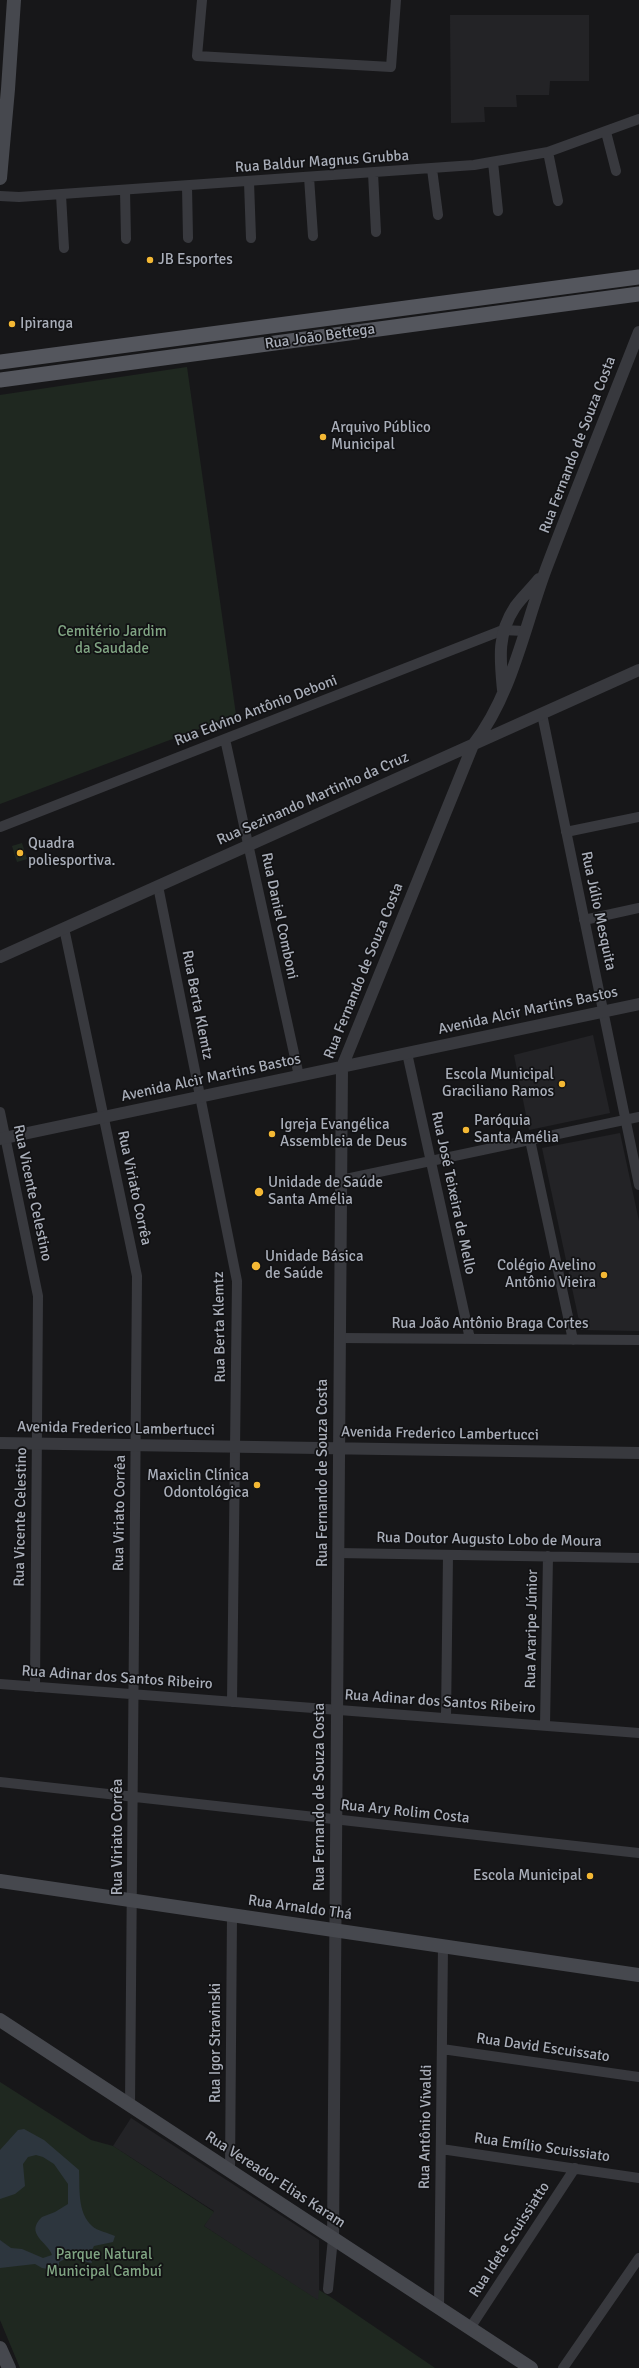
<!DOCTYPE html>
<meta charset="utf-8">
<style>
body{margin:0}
canvas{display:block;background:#171719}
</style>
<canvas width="639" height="2368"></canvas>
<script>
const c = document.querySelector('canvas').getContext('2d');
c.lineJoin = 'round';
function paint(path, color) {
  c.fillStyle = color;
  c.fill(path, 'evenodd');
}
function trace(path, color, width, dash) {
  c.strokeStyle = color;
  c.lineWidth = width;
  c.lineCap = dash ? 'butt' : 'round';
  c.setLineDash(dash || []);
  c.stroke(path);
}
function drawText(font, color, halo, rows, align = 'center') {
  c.font = font + ' Signika,sans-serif';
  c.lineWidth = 3.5;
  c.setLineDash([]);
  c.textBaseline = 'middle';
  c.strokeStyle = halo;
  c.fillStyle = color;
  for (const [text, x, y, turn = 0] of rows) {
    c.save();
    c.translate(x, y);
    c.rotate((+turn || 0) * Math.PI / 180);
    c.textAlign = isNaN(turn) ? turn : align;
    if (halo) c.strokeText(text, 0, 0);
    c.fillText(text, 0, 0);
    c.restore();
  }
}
paint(new Path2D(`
 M 450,15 L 589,15 L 589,81 L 550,81 L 549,95 L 516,95 L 517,107 L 484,107 L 485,122 L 451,123 Z
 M 593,1035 L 610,1113 L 529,1130 L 514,1055 Z
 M 620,1133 L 639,1221 L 639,1331 L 581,1330 L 542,1148 Z
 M 131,2118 L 319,2240 L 319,2301 L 204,2226 L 214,2211 L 113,2146 Z`), '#232326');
paint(new Path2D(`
 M 187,367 L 236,715 L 0,804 L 0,395 Z
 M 22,843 L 27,859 L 17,862 L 12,846 Z
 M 0,2082 L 91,2140 L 113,2146 L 214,2212 L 204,2226 L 318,2300 L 319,2290 L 332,2298 L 435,2368 L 20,2368 L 0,2320 Z`), '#1f2820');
paint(new Path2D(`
 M 24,2129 L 44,2140 L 79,2170 C 80,2188 77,2212 92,2226 C 97,2231 109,2233 115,2236 L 113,2242 L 94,2246 L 90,2254 L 92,2263 L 67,2258 L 59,2262 L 59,2265 L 53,2270 L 42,2268 L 35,2264 L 0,2268 L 0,2240 L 11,2248 L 22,2249 L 43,2258 L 52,2255 C 48,2242 24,2234 42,2217 L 55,2212 L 68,2204 L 68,2184 L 54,2164 L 43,2157 L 36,2155 L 28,2157 L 23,2164 L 25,2186 L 15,2194 L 0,2199 L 0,2150 L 18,2130 Z`), '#2d363e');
trace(new Path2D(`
 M 202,0 L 197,56 L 391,67 L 396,0
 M 606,132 L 616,171
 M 548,152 L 558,201
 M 493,162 L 498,211
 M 432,169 L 438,215
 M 373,173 L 376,232
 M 309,177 L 313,236
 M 249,182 L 251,238
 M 187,186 L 188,238
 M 125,190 L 126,239
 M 61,195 L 64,248
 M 0,196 L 19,197 L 474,165 L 548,152 L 639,119
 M 542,714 L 639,1185
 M 225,739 L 299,1076
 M 0,827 L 503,630 L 524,631
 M 566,832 L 639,817
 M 158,886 L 237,1281 L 232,1702
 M 584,920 L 639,908
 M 64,928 L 137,1276 L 130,2105
 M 407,1053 L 470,1339
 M 0,1112 L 38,1296 L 35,1687
 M 530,1140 L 573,1340
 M 341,1180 L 639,1117
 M 340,1338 L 639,1340
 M 338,1553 L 639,1558
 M 0,1684 L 639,1733
 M 446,1718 L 448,1555
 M 545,1725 L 548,1556
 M 0,1782 L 639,1853
 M 442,2049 L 639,2077
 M 441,2149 L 639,2178
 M 230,2171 L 232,1915
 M 328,2289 L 333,2238
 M 439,2308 L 443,1946
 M 470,2328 L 575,2168
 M 563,2368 L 639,2258`), '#38393e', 10);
trace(new Path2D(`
 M 503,690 C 500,659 497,634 515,607 C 522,597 531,589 539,579
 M 0,957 L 639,670
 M 0,1139 L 639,1004
 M 0,1443 L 639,1453
 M 333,2238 L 342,1067 L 473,745 C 512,695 524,628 546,569 C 576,490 608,411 639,332`), '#38393e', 12);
trace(new Path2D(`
 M 0,178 L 8,89 L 14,0
 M 0,1881 L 639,1975
 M 0,2020 L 531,2368
 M 0,2348 L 9,2368`), '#46484e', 14);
trace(new Path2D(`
 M 0,362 L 639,277
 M 0,380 L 639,294`), '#54565d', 15);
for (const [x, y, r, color] of [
 [150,260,4,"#f4b834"],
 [12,324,4,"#f4b834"],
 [323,437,4,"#f4b834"],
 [20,853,4,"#f4b834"],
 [562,1084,4,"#f4b834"],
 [466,1130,4,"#f4b834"],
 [272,1134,4,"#f4b834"],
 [259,1192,5,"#f4b834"],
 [256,1266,5,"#f4b834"],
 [604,1275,4,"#f4b834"],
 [257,1485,4,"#f4b834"],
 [590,1876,4,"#f4b834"]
]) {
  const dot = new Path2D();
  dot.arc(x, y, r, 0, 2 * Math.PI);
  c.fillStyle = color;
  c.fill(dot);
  trace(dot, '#121214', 1.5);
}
drawText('15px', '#a9aeb9', '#121214', [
 ["Rua Baldur Magnus Grubba",322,162,-4],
 ["Rua João Bettega",320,337,-8],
 ["Rua Fernando de Souza Costa",578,445,-69],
 ["Rua Edvino Antônio Deboni",256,711,-21],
 ["Rua Sezinando Martinho da Cruz",313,799,-24],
 ["Rua Júlio Mesquita",598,911,78],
 ["Rua Daniel Comboni",279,916,78],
 ["Rua Fernando de Souza Costa",364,971,-68],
 ["Rua Berta Klemtz",197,1005,79],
 ["Avenida Alcir Martins Bastos",528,1011,-12],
 ["Avenida Alcir Martins Bastos",211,1078,-12],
 ["Rua Viriato Corrêa",134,1188,78],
 ["Rua Vicente Celestino",32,1193,78],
 ["Rua José Teixeira de Mello",453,1193,78],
 ["Rua João Antônio Braga Cortes",490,1324],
 ["Rua Berta Klemtz",220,1327,-91],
 ["Avenida Frederico Lambertucci",116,1429,1],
 ["Avenida Frederico Lambertucci",440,1434,1],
 ["Rua Fernando de Souza Costa",323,1473,-90],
 ["Rua Viriato Corrêa",120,1513,-89],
 ["Rua Vicente Celestino",21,1517,-89],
 ["Rua Doutor Augusto Lobo de Moura",489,1540,1],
 ["Rua Araripe Júnior",532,1629,-89],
 ["Rua Adinar dos Santos Ribeiro",117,1678,4],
 ["Rua Adinar dos Santos Ribeiro",440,1702,4],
 ["Rua Fernando de Souza Costa",320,1797,-90],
 ["Rua Ary Rolim Costa",405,1812,6],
 ["Rua Viriato Corrêa",118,1837,-90],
 ["Rua Arnaldo Thá",300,1908,8],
 ["Rua Igor Stravinski",216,2043,-90],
 ["Rua David Escuissato",543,2048,8],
 ["Rua Antônio Vivaldi",426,2127,-89],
 ["Rua Emílio Scuissiato",542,2148,8],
 ["Rua Vereador Elias Karam",275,2180,33],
 ["Rua Idete Scuissiatto",510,2240,-57]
]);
drawText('15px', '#a9aeb9', '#121214', [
 ["JB Esportes",158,260],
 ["Ipiranga",20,324],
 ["Arquivo Público",331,428],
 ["Municipal",331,445],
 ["Quadra",28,844],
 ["poliesportiva.",28,861],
 ["Escola Municipal",554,1075,"right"],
 ["Graciliano Ramos",554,1092,"right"],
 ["Paróquia",474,1121],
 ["Santa Amélia",474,1138],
 ["Igreja Evangélica",280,1125],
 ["Assembleia de Deus",280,1142],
 ["Unidade de Saúde",268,1183],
 ["Santa Amélia",268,1200],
 ["Unidade Básica",265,1257],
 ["de Saúde",265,1274],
 ["Colégio Avelino",596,1266,"right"],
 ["Antônio Vieira",596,1283,"right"],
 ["Maxiclin Clínica",249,1476,"right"],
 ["Odontológica",249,1493,"right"],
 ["Escola Municipal",582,1876,"right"]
], 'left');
drawText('15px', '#80a583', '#121214', [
 ["Cemitério Jardim",112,632],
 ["da Saudade",112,649],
 ["Parque Natural",104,2255],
 ["Municipal Cambuí",104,2272]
]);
</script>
